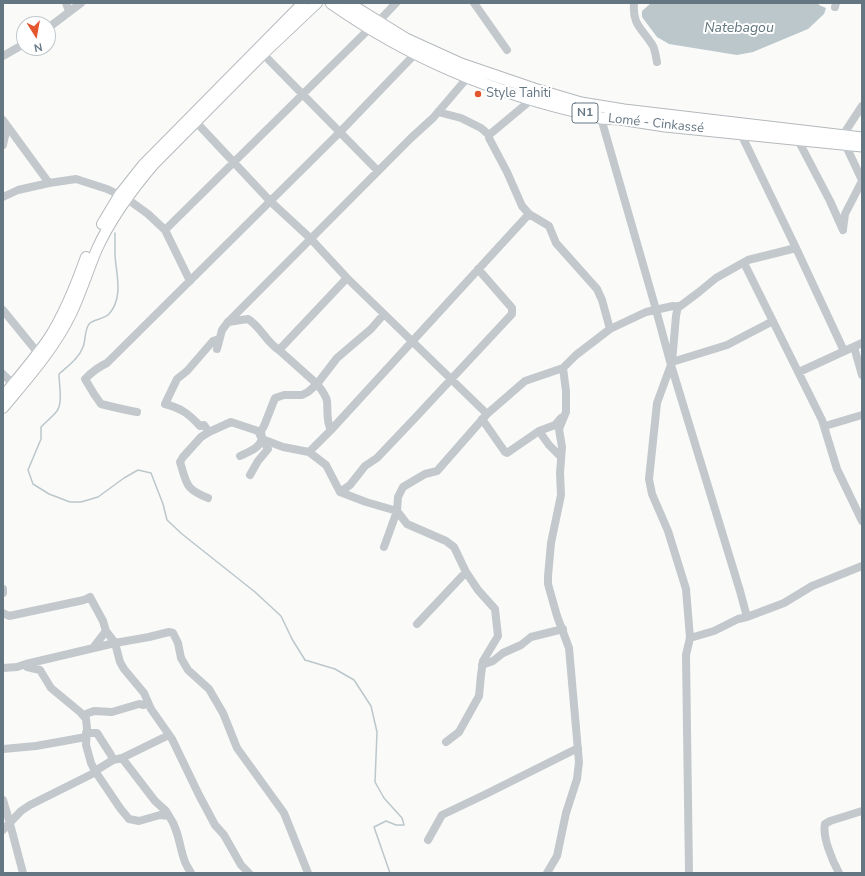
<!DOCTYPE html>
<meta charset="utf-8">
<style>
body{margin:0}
#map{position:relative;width:865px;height:876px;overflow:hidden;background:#fafaf8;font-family:"Nunito Sans",sans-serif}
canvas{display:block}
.frame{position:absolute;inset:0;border:4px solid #657683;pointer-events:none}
.north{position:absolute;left:16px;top:16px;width:40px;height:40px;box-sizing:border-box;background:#fff;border:1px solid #c1c8cd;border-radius:50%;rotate:169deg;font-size:11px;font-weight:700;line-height:16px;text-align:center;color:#657683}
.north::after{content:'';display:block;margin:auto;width:14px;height:18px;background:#e4572e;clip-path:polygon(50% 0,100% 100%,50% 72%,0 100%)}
</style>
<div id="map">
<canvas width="865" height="876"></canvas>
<div class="frame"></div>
<div class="north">N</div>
</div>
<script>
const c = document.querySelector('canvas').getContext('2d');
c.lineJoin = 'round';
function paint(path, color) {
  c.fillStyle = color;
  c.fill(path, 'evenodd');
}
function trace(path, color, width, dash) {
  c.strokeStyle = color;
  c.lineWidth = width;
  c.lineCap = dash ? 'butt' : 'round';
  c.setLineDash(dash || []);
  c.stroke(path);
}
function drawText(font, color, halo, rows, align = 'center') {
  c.font = font + ' "Nunito Sans",sans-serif';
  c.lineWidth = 4;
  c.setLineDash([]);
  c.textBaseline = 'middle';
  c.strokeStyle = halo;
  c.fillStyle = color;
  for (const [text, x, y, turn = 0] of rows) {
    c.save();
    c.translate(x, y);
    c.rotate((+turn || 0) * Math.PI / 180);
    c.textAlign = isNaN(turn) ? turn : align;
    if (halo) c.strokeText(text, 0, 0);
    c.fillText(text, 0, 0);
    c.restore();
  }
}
paint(new Path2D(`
 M 651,3 L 818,3 L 819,5 L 826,8 L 824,14 L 808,29 L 753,52 L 737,55 L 669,44 L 657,37 L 642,17 L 642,11 Z`), '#bbc7cb');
trace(new Path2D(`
 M 115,233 C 115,241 115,248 115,255 C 116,274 124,297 109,314 C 104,319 95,319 90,323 C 84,329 86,340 83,347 C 79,358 68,366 59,374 C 59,385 63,402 57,411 C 52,417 46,422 41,427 L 41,439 L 28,470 L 33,484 L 49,494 L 70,502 L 81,502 L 98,497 L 124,478 L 138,470 L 151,473 L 163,504 L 167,520 L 182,534 L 255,592 L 281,616 L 292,639 L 305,660 L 335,669 L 354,680 L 371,706 L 377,732 L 375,782 L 384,798 L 402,818 L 404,825 L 396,825 L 386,821 L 374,827 L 390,873`), '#bbc7cb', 1.5);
const major = new Path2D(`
 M 102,224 L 120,194 L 143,165 L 303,3
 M 3,396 C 19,377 35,358 49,338 C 65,313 76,285 86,257
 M 3,408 C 28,378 54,349 71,314 C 81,293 88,270 97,249 C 111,218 131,191 153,165 L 263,54 L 317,3`);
const highway = new Path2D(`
 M 331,3 C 409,58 498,95 592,115 L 601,118 L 620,119 L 665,126 L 862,146
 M 348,3 L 406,39 L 461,64 L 534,89 L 581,103 L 624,110 L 862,138`);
trace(major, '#b5babe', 12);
trace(highway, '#b4b9bd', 13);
trace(new Path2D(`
 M 66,3 L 69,11
 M 474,3 L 507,50
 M 634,3 C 632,26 643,29 653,46 C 655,50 656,57 657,62
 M 835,7 L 836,3
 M 378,22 L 396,3
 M 48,28 L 81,3
 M 263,54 L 378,171
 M 3,56 L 24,44
 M 531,100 L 489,135 L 489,138 L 507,172 L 522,206 L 529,214 L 549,226 L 556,243 L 597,289 L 602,300 L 610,329 L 576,355 L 563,368 L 566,391 L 566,412 L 559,429 L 562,447 L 560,473 L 561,495 L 551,543 L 548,576 L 548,584 L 557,616 L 569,648 L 579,762 L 577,779 L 566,813 L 557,856 L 547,873
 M 438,112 L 461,118 L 481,128 L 489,135
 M 601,118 L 655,306 L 671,365 L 740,591 L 747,617
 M 3,120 L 49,183 L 76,179 L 107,189 L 126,198 L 148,214 L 165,230 L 190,281
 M 196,122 L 270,201 L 310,238 L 347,278 L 487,414
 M 741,134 L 796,248 L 844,351
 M 843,135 L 862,106
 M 798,140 L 830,201 L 843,230
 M 845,144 L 862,180
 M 3,145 L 7,127
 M 3,197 L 18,190 L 49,183
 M 843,229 L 845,214 L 862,181
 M 165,230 L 369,29
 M 744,263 L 822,420 L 837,469 L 862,521
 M 678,306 L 676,316 L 672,362 L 657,403 L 649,479 L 652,494 L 668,531 L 686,589 L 690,638 L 686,655 L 689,873
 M 3,310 L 38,353
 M 228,322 L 248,319 C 261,327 266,342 279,350
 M 610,329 L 646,312 L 673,306 L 679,307 L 699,292 L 716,278 L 748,260 L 796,248
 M 854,347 L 862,375
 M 217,349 L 222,330 L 228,322 L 411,138 L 433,118 L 468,77
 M 672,362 L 727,345 L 773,321
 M 799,372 L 862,343
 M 3,374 L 13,384
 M 137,412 C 125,410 113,407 101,404 L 94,394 L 85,379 C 92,372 98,367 107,363 L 340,132 L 415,54
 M 482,419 L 505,452 L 507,453 L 539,431 L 555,425 L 561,418
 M 825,426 L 862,415
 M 331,430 L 529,214
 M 539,431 L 549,445 L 561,457
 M 209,432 L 204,425 L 200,426 C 189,414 181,408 165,404 L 177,379 L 187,371 L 213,341 L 219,339
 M 309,452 L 331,430 C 326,421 328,412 327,401 C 326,395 321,389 317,384 L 279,350 L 347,278
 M 240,456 C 248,452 259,449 262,439
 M 250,475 L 258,461 L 268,449 L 262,439 L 261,431 L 264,426 L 275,398 L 284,395 L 302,395 L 308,392 L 317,384 L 337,358 L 371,329 L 384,314
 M 340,492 L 350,485 L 365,466 L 377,458 L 415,418 L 512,314 L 512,308 L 478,269
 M 208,498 C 185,489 187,484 180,462 L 183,457 L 201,437 L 209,432 L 231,422 L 258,431 L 262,439 L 283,447 L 309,452 L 326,465 L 340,492 L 366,502 L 397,511 L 407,524 L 446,541 L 454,547 L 466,572 L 478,590 L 495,609 L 498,636 L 483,661 L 481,675 L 479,696 L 459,732 L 446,742
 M 384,547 L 397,511 L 398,497 L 403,487 L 425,474 L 437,471 L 487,414 L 525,381 L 563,368
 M 3,589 L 3,593
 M 3,613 L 9,616 L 84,600 L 90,597 L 103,621 L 106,631 L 115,643 L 120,662 L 124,669 L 144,693 L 151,709 L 172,739 L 199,795 L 215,825 L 224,835 L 241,865 L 249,873
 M 417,624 L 466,572
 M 690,638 L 714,631 L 738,619 L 747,617 L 784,603 L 812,586 L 862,566
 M 93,648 L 106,631
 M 26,664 L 115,643 L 149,637 L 169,632 L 173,633 L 178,643 L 181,658 L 188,670 L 209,689 L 223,713 L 237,748 L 284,813 L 308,873
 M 482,665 L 493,661 L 503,653 L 521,645 L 531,637 L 563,629
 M 3,668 L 17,667 L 26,664 L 27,667 L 40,670 L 51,688 L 80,712 L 86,719 L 87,728 L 86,745 L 91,763 L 95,771 L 120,808 L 129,819 L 139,821 L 160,815 L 169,816 C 179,830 179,846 185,862 C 186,865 189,869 191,873
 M 83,715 L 94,711 L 112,712 L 139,704 L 144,705 L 148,703
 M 86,733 L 97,733 L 111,755 L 113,760
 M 3,749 L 36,746 L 86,737
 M 122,758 L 155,801 L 166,811 L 169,816
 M 95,771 L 113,760 L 122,758 L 169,735
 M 3,800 L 9,820 L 23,873
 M 3,830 L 21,811 L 30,805 L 96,772
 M 428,840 L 442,815 L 486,794 L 578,748
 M 839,873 C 833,862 822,837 825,824 L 830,821 L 862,811`), '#c3c8cc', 8);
trace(major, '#fff', 10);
trace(highway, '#fff', 11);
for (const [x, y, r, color] of [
 [478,94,4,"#e4572e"]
]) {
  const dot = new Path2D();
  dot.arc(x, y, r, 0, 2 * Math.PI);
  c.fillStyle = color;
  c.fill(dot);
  trace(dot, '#fff', 1.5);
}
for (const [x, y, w] of [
 [585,113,26]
]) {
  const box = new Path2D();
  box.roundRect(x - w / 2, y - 10, w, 20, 3);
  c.fillStyle = '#fff';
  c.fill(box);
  trace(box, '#657683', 1);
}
drawText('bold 12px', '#657683', null, [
 ["N1",585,113]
]);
drawText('13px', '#657683', '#fff', [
 ["Style Tahiti",486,94]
], 'left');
drawText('13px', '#657683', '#fff', [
 ["Lomé - Cinkassé",656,124,6]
]);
drawText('italic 14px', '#60757c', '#fff', [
 ["Natebagou",739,29]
]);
</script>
